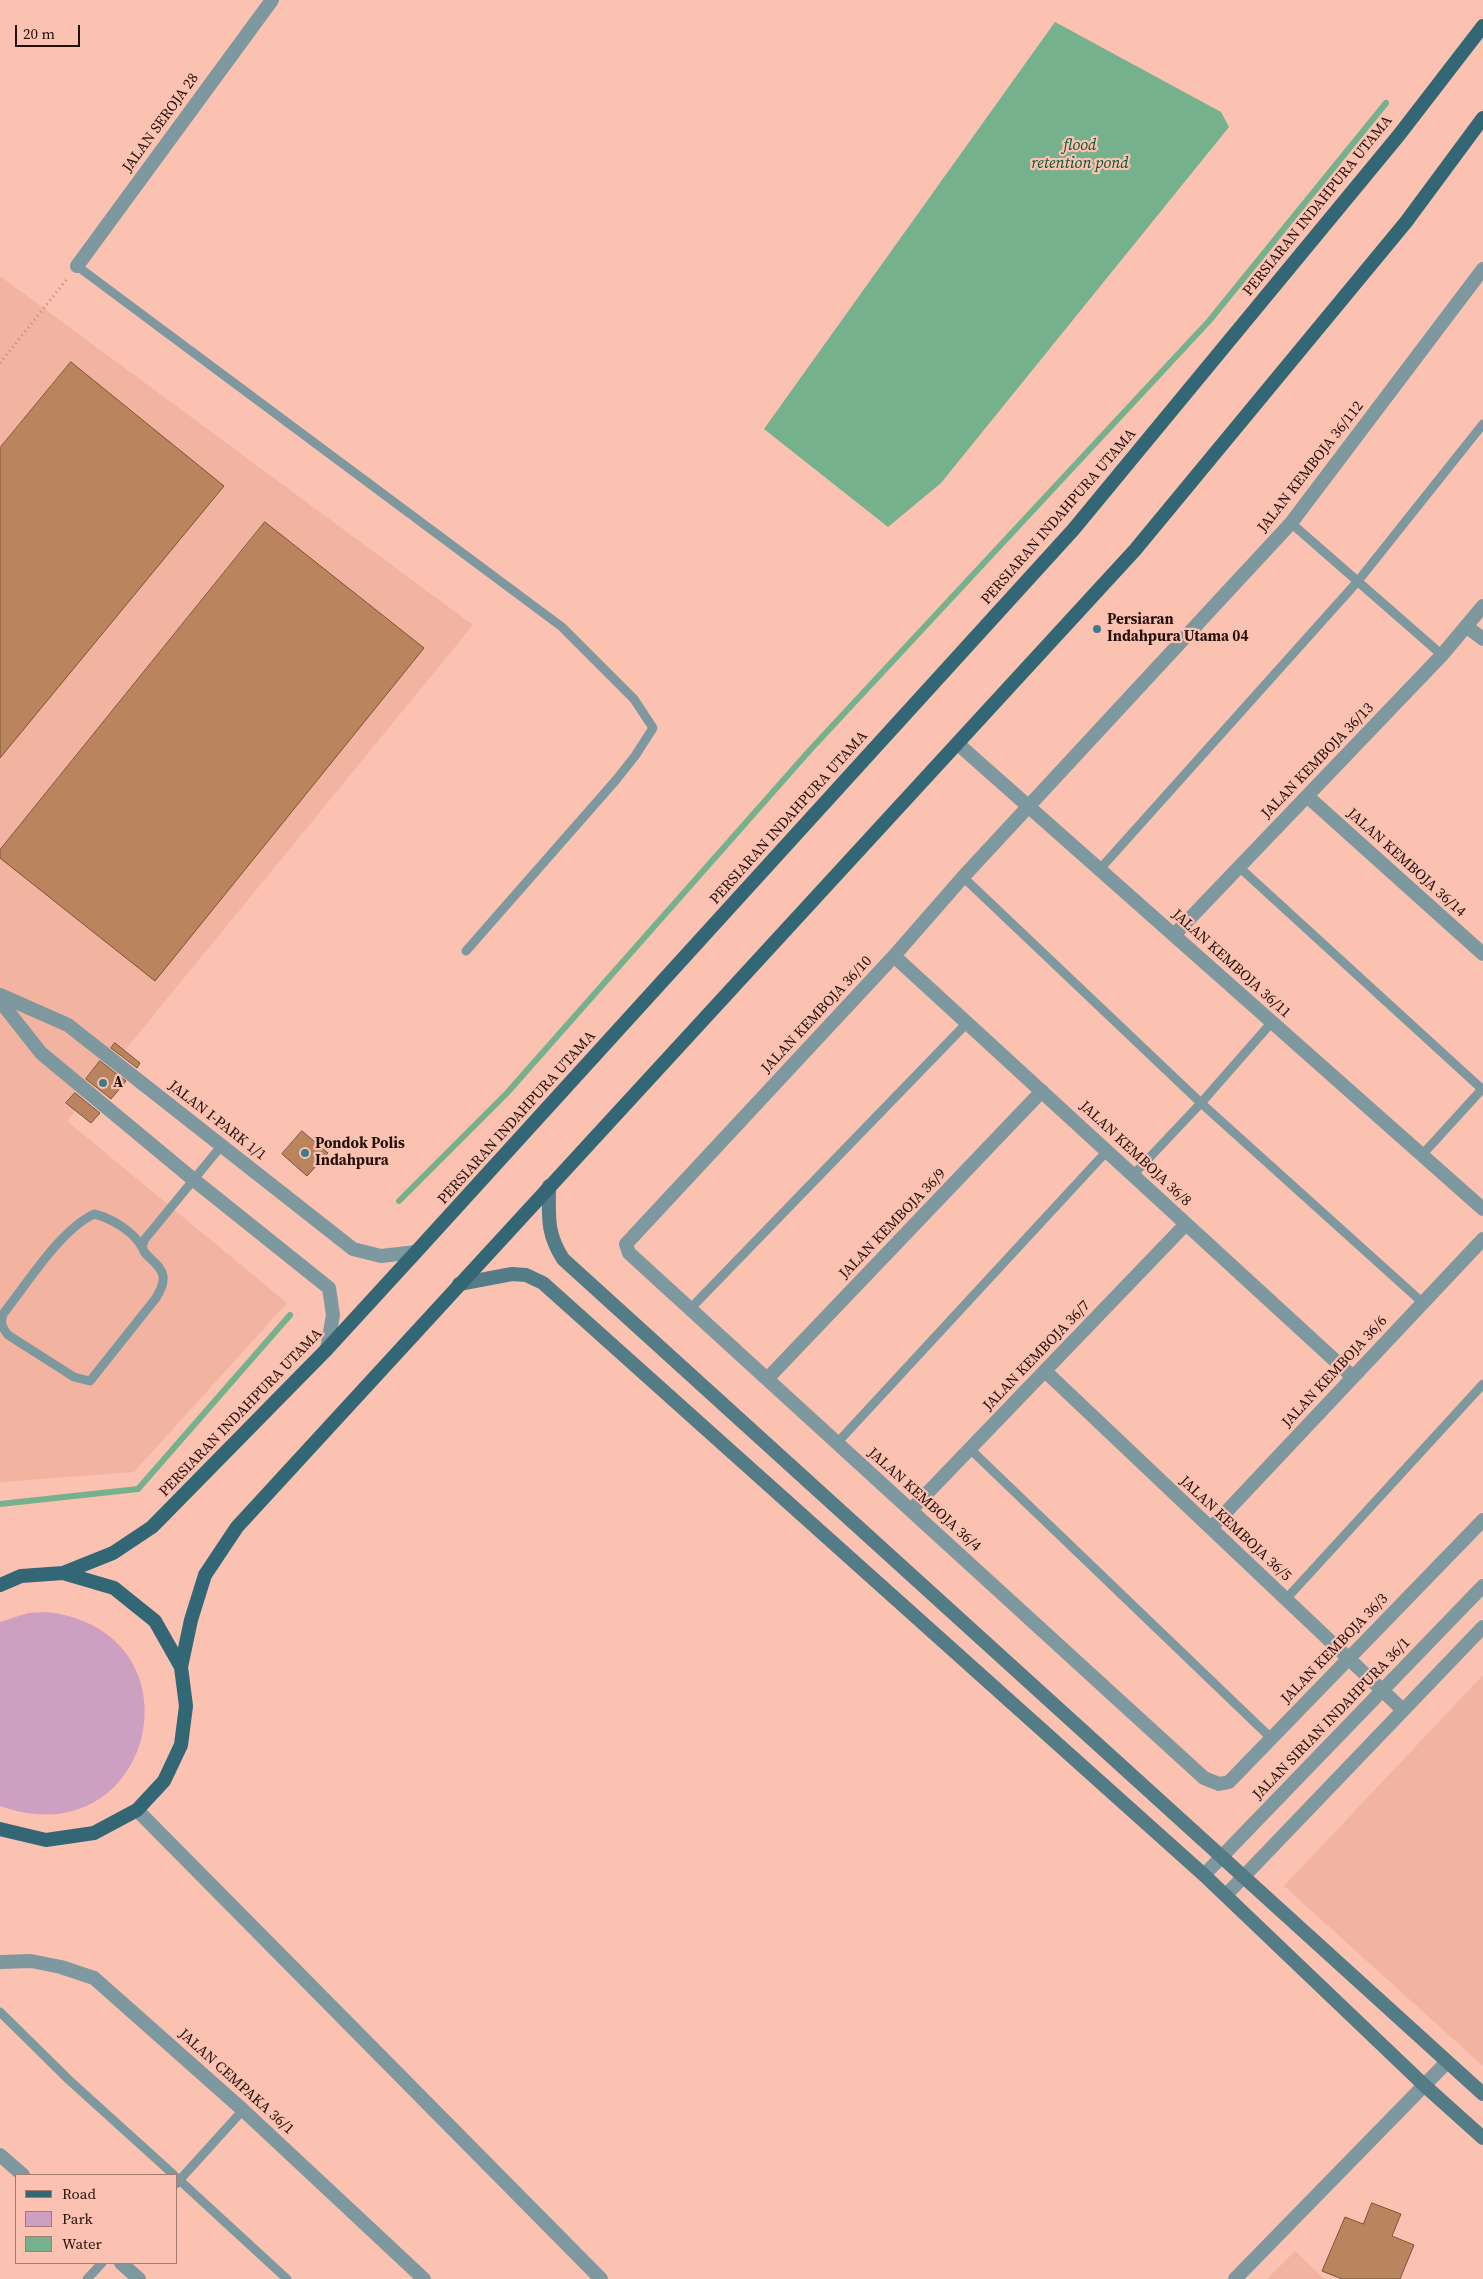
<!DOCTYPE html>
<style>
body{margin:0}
#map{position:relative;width:1483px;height:2279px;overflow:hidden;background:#fbc1b1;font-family:"Source Serif 4",serif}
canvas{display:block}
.legend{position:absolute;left:15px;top:2174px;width:162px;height:90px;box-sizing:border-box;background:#fbc1b1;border:1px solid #a57a6f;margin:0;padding:6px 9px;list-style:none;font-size:15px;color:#24100b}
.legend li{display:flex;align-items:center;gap:10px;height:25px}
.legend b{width:25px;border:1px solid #a57a6f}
.scale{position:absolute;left:15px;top:25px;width:65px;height:22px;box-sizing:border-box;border:2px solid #24100b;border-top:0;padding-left:6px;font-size:15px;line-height:18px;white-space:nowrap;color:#24100b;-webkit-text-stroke:4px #fbc1b1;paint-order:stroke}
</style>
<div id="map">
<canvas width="1483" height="2279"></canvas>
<ul class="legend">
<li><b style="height:6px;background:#336775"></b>Road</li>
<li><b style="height:14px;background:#cd9fc0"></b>Park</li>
<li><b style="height:14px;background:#74b18c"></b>Water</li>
</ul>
<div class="scale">20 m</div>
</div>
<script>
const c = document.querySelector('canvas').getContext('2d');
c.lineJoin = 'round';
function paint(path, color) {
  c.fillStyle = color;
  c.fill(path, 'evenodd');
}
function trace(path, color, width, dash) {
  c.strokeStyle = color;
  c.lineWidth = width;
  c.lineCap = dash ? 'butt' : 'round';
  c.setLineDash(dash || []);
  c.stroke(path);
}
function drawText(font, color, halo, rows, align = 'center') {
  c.font = font + ' "Source Serif 4",serif';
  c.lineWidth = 4.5;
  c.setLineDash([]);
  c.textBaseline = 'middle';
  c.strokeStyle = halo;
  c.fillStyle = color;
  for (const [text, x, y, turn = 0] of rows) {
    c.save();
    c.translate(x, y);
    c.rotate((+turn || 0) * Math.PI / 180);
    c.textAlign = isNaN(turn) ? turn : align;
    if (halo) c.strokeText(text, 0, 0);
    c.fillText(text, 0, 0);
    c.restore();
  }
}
paint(new Path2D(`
 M 0,276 L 473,625 L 67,1121 L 287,1303 L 134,1472 L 0,1482 Z
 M 1483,1675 L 1483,2066 L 1284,1886 Z
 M 1295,2251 L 1324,2279 L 1267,2279 Z`), '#f3b3a1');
paint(new Path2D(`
 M 47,1612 C 208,1631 154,1861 0,1806 L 0,1622 L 28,1613 Z`), '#cd9fc0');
paint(new Path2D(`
 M 1055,22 L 1221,112 L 1229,127 L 941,483 L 888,527 L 764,429 Z`), '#74b18c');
trace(new Path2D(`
 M 399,1201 L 507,1093 L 810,750 L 1209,321 L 1386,103
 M 0,1504 L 138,1489 L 290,1315`), '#74b18c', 6);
const building = new Path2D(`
 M 71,362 L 224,486 L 0,758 L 0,448 Z
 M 265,522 L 424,648 L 155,981 L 0,858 L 0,850 Z
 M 115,1043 L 140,1063 L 137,1068 L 111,1048 Z
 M 100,1061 L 126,1081 L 111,1099 L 86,1079 Z
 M 75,1093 L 100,1113 L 91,1123 L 66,1103 Z
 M 302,1131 L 328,1153 L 307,1176 L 282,1154 Z
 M 1372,2203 L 1401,2214 L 1392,2236 L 1414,2245 L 1400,2279 L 1342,2279 L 1322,2271 L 1345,2217 L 1363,2224 Z`);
paint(building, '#ba855e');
trace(building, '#7b5335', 1);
trace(new Path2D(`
 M 0,363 L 67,279`), '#ba8b7f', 3, [1, 4]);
trace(new Path2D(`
 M 77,266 L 562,627 L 634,699 L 653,728 L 635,756 L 616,780 L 466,951
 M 1291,523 L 1442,655
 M 1239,867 L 1483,1090
 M 1100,869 L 1358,581 L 1483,424
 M 963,877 L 1201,1103 L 1423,1303
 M 1422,1155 L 1483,1088
 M 1133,1175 L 1201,1103 L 1272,1022
 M 94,1214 C 111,1218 133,1231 142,1247 C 146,1253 141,1248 146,1254 C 152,1261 161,1266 163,1276 C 164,1284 160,1291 156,1298 L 90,1381 L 74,1377 L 8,1335 C 2,1327 0,1323 3,1314 C 27,1284 60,1230 94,1214 Z
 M 142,1246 L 145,1239 L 222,1145
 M 690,1309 L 967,1023
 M 837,1443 L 1107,1151
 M 970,1449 L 1271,1738
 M 1286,1599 L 1483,1384
 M 0,2012 L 69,2080 L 174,2175
 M 176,2177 L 287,2279
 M 176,2184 L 243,2110
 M 87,2279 L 102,2263`), '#7d989f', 9);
trace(new Path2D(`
 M 77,266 L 272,0
 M 1483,269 L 1291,523 L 963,877 L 894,956 L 626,1244 L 629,1253 L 1204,1778 L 1219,1784 L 1229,1782 L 1483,1520
 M 1467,627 L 1483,639
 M 958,744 L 1483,1209
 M 1307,796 L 1483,954
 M 1174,935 L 1442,655 L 1483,606
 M 894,956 L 1353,1377
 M 0,995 L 68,1025 L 353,1249 L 381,1256 L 416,1252
 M 0,1001 L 41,1053 L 194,1180 L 329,1288 L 333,1315 L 327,1349
 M 1045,1371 L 1403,1710
 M 767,1379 L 1042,1091
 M 911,1510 L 1186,1224
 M 1211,1528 L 1483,1239
 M 0,1962 L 31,1961 L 61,1967 L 94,1978 L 243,2110 L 424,2279
 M 0,2155 L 23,2175
 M 121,2263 L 139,2279`), '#7d989f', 14);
trace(new Path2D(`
 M 137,1810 L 601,2279
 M 1204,1875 L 1483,1586
 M 1226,1895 L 1483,1627
 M 1235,2279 L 1447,2062`), '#7d989f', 14);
trace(new Path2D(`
 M 549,1186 C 549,1216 546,1232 563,1259 L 1483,2094
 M 459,1284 L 512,1274 L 526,1275 L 543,1283 L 1204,1875 L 1424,2085 L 1483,2138`), '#547c87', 14);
trace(new Path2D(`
 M 63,1573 L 113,1553 L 152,1527 L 327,1349 L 416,1252 L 1073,530 L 1399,135 L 1483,26
 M 0,1585 L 21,1576 L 63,1573 L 114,1588 L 155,1621 L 181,1667 L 186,1706 L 181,1745 L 164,1781 L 137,1810 L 94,1833 L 46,1840 L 0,1829
 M 181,1667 L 191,1620 L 205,1575 L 237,1527 L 1135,550 L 1406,222 L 1483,118`), '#336775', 14);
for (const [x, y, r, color] of [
 [1097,629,5,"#3a7c8d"],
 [103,1083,5,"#3a7c8d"],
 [305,1153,5,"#3a7c8d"]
]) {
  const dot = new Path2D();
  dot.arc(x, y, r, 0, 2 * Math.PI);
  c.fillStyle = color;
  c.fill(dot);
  trace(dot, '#fbc1b1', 2);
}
drawText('15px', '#24100b', '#fbc1b1', [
 ["JALAN SEROJA 28",161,123,-54],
 ["PERSIARAN INDAHPURA UTAMA",1318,206,-51],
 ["JALAN KEMBOJA 36/112",1311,467,-52],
 ["PERSIARAN INDAHPURA UTAMA",1059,517,-49],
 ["JALAN KEMBOJA 36/13",1318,761,-46],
 ["PERSIARAN INDAHPURA UTAMA",789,818,-48],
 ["JALAN KEMBOJA 36/14",1406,863,42],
 ["JALAN KEMBOJA 36/11",1231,964,42],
 ["JALAN KEMBOJA 36/10",817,1015,-47],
 ["PERSIARAN INDAHPURA UTAMA",517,1118,-48],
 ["JALAN I-PARK 1/1",217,1121,38],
 ["JALAN KEMBOJA 36/8",1135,1154,43],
 ["JALAN KEMBOJA 36/9",893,1224,-46],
 ["JALAN KEMBOJA 36/7",1037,1356,-46],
 ["JALAN KEMBOJA 36/6",1335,1372,-47],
 ["PERSIARAN INDAHPURA UTAMA",241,1413,-46],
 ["JALAN KEMBOJA 36/4",924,1500,42],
 ["JALAN KEMBOJA 36/5",1235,1529,43],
 ["JALAN KEMBOJA 36/3",1335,1649,-46],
 ["JALAN SIRIAN INDAHPURA 36/1",1332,1719,-46],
 ["JALAN CEMPAKA 36/1",236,2082,42]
]);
drawText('bold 15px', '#24100b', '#fbc1b1', [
 ["Persiaran",1107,620],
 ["Indahpura Utama 04",1107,637],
 ["A",113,1083],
 ["Pondok Polis",315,1144],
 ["Indahpura",315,1161]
], 'left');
drawText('italic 16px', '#065431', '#fbc1b1', [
 ["flood",1080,146],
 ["retention pond",1080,164]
]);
</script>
